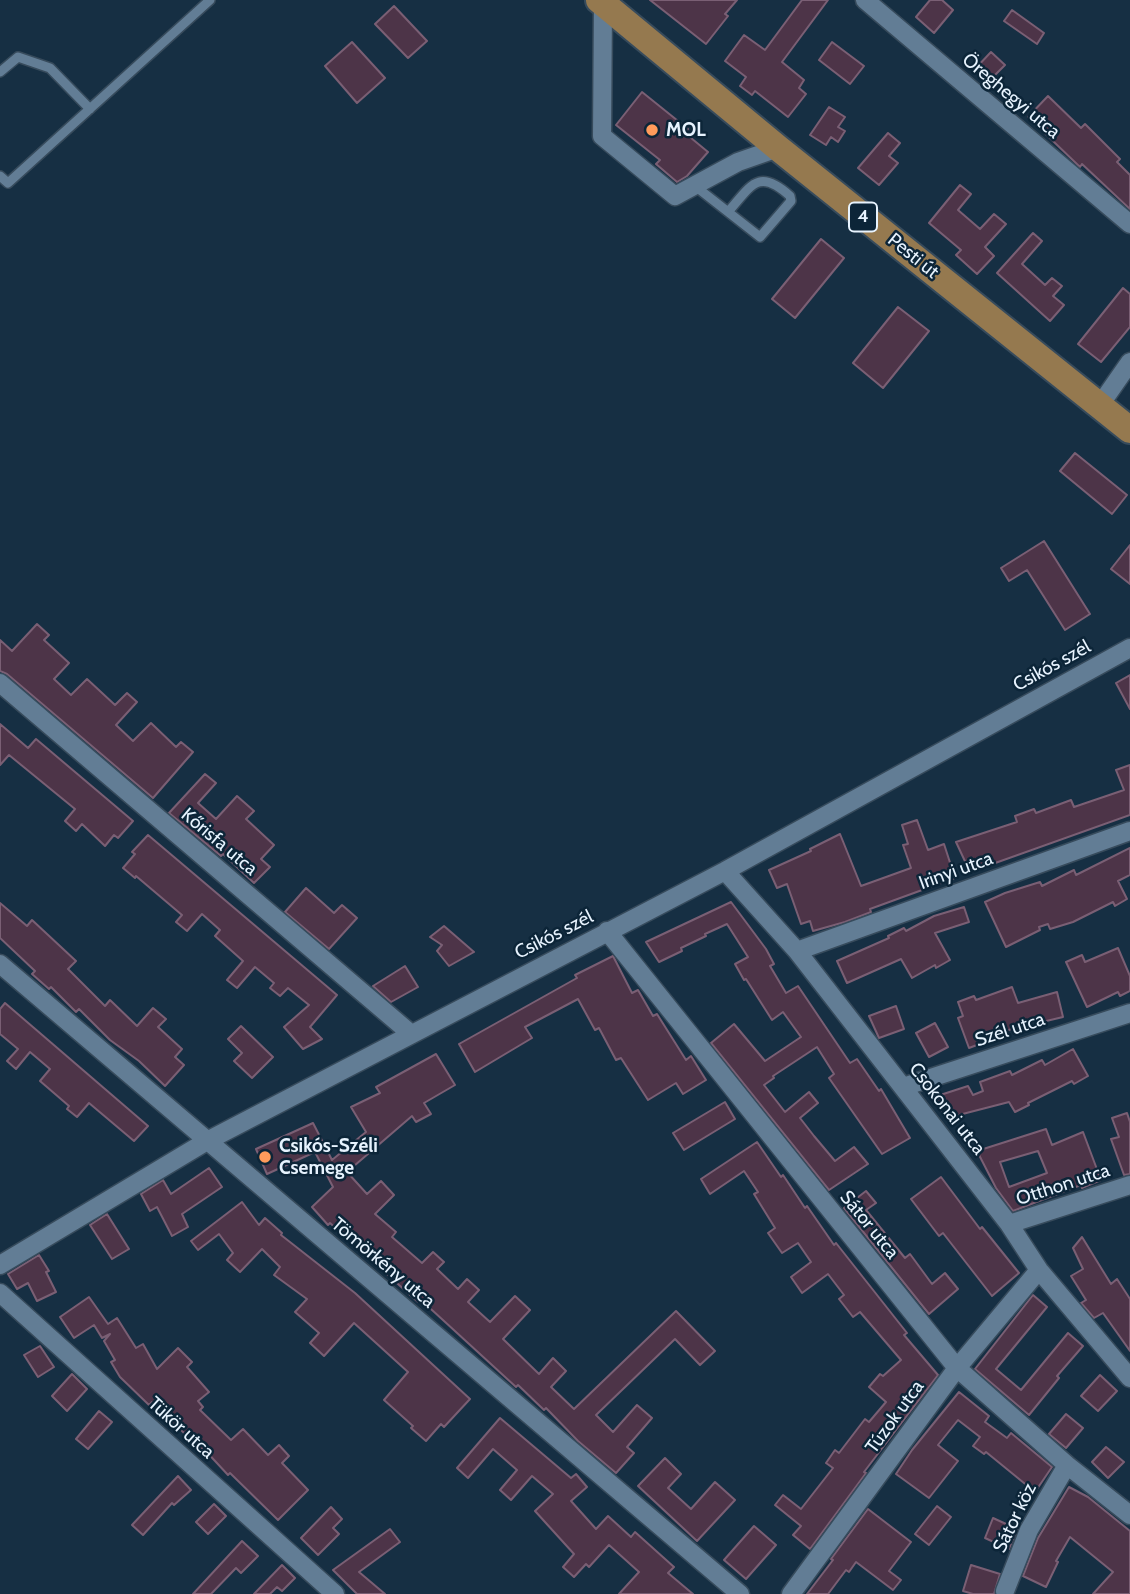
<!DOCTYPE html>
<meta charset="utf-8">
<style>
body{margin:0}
canvas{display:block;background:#162f43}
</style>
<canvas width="1130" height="1594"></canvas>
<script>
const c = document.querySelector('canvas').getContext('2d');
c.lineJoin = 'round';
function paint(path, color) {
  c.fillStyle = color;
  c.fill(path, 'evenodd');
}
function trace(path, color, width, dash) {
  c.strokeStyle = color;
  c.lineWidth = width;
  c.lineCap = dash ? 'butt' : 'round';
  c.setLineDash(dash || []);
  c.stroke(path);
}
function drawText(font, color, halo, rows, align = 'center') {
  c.font = font + ' Cabin,sans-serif';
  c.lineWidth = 5;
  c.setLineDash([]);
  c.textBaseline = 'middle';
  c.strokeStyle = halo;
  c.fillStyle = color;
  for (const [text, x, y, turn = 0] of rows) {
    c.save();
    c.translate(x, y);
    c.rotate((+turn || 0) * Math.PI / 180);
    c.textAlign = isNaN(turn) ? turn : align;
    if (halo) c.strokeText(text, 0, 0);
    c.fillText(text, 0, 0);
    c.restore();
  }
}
const building = new Path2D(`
 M 650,0 L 737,0 L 725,14 L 728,16 L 706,44 Z
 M 802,0 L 828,0 L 782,62 L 804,80 L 799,88 L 806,94 L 788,117 L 755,91 L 752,95 L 740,86 L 746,77 L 725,61 L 744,35 L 765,50 Z
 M 930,0 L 942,0 L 953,10 L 934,33 L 916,17 Z
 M 394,6 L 427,41 L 408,58 L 375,24 Z
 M 1012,10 L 1044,33 L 1037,44 L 1004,21 Z
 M 352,42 L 385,78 L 357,103 L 325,66 Z
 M 832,42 L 864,66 L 850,84 L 819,60 Z
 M 991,52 L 1005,65 L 988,82 L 975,69 Z
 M 642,92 L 688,129 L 685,133 L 708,152 L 687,176 L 677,182 L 656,164 L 660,160 L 616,125 Z
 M 1048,96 L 1081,128 L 1085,124 L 1120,159 L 1117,162 L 1130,175 L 1130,209 L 1082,164 L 1080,167 L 1028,117 Z
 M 829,107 L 845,117 L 838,127 L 845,131 L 838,142 L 831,137 L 826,145 L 810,135 Z
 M 888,133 L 900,143 L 889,156 L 898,163 L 879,185 L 858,168 Z
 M 960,185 L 971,194 L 958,210 L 980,229 L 994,214 L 1006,224 L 985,247 L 994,256 L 977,274 L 956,255 L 961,250 L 929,223 Z
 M 1033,233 L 1042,241 L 1022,264 L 1045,285 L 1052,278 L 1062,286 L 1053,296 L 1064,305 L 1050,321 L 997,273 Z
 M 821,239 L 844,258 L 795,318 L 772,299 Z
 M 1123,288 L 1130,294 L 1130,327 L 1101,362 L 1078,344 Z
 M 898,307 L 929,331 L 883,388 L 853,363 Z
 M 1075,453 L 1127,495 L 1112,514 L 1060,471 Z
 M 1044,541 L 1090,614 L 1065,630 L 1027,570 L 1009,581 L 1001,568 Z
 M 1130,545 L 1130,584 L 1111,569 Z
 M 37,624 L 49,635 L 44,640 L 69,663 L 54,679 L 71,695 L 87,679 L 115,705 L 127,693 L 137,702 L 116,725 L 133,741 L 151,723 L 176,747 L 181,742 L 193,752 L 153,798 L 7,674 L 0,671 L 0,640 L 12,651 Z
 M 1130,675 L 1130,709 L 1116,683 Z
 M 0,724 L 28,748 L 36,739 L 133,821 L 118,838 L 114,835 L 105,846 L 82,824 L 76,831 L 65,821 L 75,809 L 9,755 L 0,765 Z
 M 1130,765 L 1130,815 L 970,872 L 956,842 L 1017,822 L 1015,816 L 1034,809 L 1036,813 L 1071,800 L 1074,807 L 1124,790 L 1116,770 Z
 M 205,774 L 216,783 L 198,803 L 216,819 L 237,796 L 254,811 L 246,819 L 274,845 L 261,859 L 270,867 L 254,883 L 223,854 L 221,856 L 169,813 Z
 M 917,820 L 928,850 L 944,844 L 955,878 L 870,909 L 871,912 L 845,922 L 813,931 L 810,921 L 801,924 L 787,884 L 777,888 L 769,870 L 811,851 L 810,849 L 840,834 L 861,886 L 911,868 L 903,845 L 908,844 L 902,825 Z
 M 148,835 L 337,995 L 310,1027 L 322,1039 L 303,1049 L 284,1027 L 309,1005 L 288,988 L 280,996 L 270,988 L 274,983 L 255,967 L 237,988 L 227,980 L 243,961 L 215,936 L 220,930 L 202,914 L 187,931 L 176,922 L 182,915 L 136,876 L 135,878 L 123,868 L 135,854 L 132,852 Z
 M 1130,848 L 1130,875 L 1118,881 L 1127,899 L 1115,906 L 1113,902 L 1073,922 L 1050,929 L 1048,924 L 1039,927 L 1040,930 L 1006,947 L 985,902 L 1005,893 L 1040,882 L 1042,886 L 1074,870 L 1076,875 Z
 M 306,888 L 334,913 L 342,905 L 357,918 L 329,949 L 285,912 Z
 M 731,902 L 766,949 L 774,964 L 770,966 L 786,993 L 798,986 L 850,1063 L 857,1059 L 879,1091 L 881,1089 L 910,1138 L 882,1154 L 829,1078 L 834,1074 L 817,1047 L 773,1076 L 774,1078 L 764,1085 L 785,1112 L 809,1092 L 818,1103 L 800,1118 L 814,1136 L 835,1161 L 854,1147 L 868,1164 L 829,1190 L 711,1043 L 734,1024 L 765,1061 L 801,1037 L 783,1012 L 772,1020 L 746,979 L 744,980 L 735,964 L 748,957 L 727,924 L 705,934 L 706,936 L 681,948 L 682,951 L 659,962 L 646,942 Z
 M 0,903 L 27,926 L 32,920 L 76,961 L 68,969 L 105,1006 L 110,1000 L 137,1026 L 153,1008 L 166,1019 L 158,1027 L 182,1049 L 175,1057 L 184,1065 L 165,1086 L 139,1061 L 110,1040 L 79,1009 L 76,1012 L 51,987 L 49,989 L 32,974 L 35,971 L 0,938 Z
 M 964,907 L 969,922 L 935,933 L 950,960 L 936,968 L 935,965 L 912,978 L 901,959 L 847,983 L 837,961 L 889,938 L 888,936 L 904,928 L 906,931 L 934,916 Z
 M 444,926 L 474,952 L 449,966 L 437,951 L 442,945 L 430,937 Z
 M 1118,948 L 1130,976 L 1130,991 L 1120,996 L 1118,992 L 1087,1007 L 1066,962 L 1082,955 L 1085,962 Z
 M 613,956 L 632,993 L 638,990 L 653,1016 L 657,1014 L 686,1060 L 691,1056 L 706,1080 L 683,1094 L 676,1083 L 648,1100 L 621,1058 L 616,1060 L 599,1028 L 595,1030 L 578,999 L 525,1027 L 532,1038 L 475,1072 L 459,1044 L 577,978 L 575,975 Z
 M 405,966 L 418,987 L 391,1002 L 373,986 Z
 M 1012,987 L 1018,1003 L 1057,992 L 1063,1017 L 1038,1023 L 1037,1020 L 989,1037 L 990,1040 L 969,1048 L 958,1018 L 963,1016 L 958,1002 L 974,996 L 976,1000 Z
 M 5,1003 L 148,1126 L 134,1141 L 89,1103 L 77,1117 L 67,1109 L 69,1106 L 40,1081 L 50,1069 L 30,1052 L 16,1069 L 7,1061 L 18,1049 L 0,1034 L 0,1009 Z
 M 896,1006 L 904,1029 L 879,1038 L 869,1016 Z
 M 935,1023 L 948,1047 L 929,1057 L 916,1033 Z
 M 241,1026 L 273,1057 L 252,1078 L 234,1061 L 242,1053 L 228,1039 Z
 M 1073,1049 L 1088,1076 L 1074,1084 L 1072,1081 L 1028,1103 L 1029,1105 L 1015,1112 L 1009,1102 L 947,1118 L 931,1098 L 968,1086 L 973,1095 L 983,1091 L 980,1082 L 1010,1071 L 1012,1075 L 1042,1060 L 1045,1065 Z
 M 436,1054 L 455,1085 L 424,1103 L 431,1114 L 416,1122 L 412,1116 L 347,1172 L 367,1194 L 381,1181 L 394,1195 L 375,1214 L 396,1232 L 392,1237 L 422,1263 L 433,1252 L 444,1262 L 437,1269 L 458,1289 L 467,1279 L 479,1290 L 468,1302 L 490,1322 L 515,1296 L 530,1310 L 503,1339 L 539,1374 L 553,1358 L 566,1371 L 551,1387 L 574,1409 L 676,1311 L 715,1351 L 700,1365 L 675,1339 L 596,1415 L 613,1432 L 637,1405 L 652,1418 L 627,1447 L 634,1453 L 616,1473 L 578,1441 L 546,1408 L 544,1410 L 518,1385 L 516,1387 L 420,1299 L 418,1302 L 330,1223 L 328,1225 L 312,1207 L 333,1187 L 315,1152 L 267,1174 L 256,1149 L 313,1123 L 332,1160 L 366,1132 L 351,1107 L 380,1093 L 376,1087 Z
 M 725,1102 L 735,1119 L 684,1150 L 673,1133 Z
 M 1127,1113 L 1130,1122 L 1130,1174 L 1124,1175 L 1111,1139 L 1119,1137 L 1112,1118 Z
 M 1046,1129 L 1052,1145 L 1083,1132 L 1101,1180 L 1082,1188 L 1081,1185 L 1013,1211 L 996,1188 L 977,1151 ZM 1038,1151 L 1047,1173 L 1009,1187 L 1000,1162 Z
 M 757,1142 L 781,1177 L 783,1175 L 805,1208 L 807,1206 L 834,1245 L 836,1243 L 907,1333 L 904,1335 L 938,1375 L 864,1472 L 866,1473 L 810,1549 L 793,1535 L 801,1526 L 775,1505 L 783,1495 L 801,1509 L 833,1468 L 826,1463 L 835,1450 L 839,1453 L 865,1419 L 869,1422 L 886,1402 L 869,1387 L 880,1374 L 883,1376 L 901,1360 L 860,1312 L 853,1317 L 839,1299 L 844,1295 L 828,1274 L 802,1293 L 791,1277 L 811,1262 L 798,1243 L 782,1253 L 768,1233 L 775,1228 L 754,1194 L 758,1192 L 744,1171 L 710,1194 L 701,1179 Z
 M 209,1168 L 222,1187 L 182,1214 L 188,1227 L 172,1236 L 157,1207 L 150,1211 L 141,1194 L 163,1180 L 171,1194 Z
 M 941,1177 L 980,1229 L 982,1227 L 1019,1273 L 992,1296 L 943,1233 L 939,1236 L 911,1199 Z
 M 866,1191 L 876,1203 L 866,1210 L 905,1258 L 910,1254 L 932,1284 L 945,1273 L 958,1289 L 929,1314 L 844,1208 Z
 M 242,1202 L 259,1225 L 265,1218 L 282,1233 L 281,1235 L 355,1293 L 470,1399 L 444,1427 L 441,1424 L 426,1441 L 411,1428 L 413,1426 L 384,1400 L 408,1372 L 354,1323 L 324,1356 L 310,1343 L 319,1333 L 295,1312 L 307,1299 L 274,1275 L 280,1267 L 262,1249 L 240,1272 L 227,1260 L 233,1253 L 219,1234 L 198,1250 L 191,1241 Z
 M 107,1214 L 129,1249 L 112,1259 L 90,1225 Z
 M 1082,1237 L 1111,1284 L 1117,1279 L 1130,1299 L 1130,1351 L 1103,1313 L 1094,1318 L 1081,1303 L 1086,1300 L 1071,1276 L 1083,1269 L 1073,1248 Z
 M 39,1255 L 49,1271 L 46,1272 L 56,1292 L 37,1301 L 28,1283 L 17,1289 L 8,1274 Z
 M 1033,1295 L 1047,1307 L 996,1369 L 1021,1390 L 1068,1333 L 1083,1346 L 1057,1376 L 1059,1378 L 1029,1415 L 975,1369 Z
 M 89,1297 L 108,1324 L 117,1318 L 136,1348 L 143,1344 L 157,1369 L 178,1348 L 192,1362 L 187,1367 L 209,1392 L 198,1401 L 203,1407 L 200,1410 L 231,1440 L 243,1429 L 268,1455 L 279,1445 L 289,1456 L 282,1463 L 308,1490 L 278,1520 L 230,1473 L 228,1475 L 203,1448 L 201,1450 L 179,1428 L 177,1429 L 152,1402 L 149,1405 L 120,1377 L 111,1362 L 115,1360 L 104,1341 L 110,1334 L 102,1338 L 94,1325 L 74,1338 L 60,1317 Z
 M 40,1346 L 54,1367 L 38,1377 L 24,1355 Z
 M 72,1374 L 87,1389 L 67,1411 L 52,1396 Z
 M 1100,1375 L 1117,1391 L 1098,1411 L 1081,1396 Z
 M 959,1392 L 989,1416 L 985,1422 L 1007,1438 L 1011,1433 L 1052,1467 L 1035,1492 L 986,1452 L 984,1454 L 973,1446 L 980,1437 L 958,1420 L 938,1445 L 958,1461 L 929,1498 L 896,1474 L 912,1450 Z
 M 99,1411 L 112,1422 L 88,1449 L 76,1439 Z
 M 1066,1414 L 1083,1428 L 1066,1448 L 1049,1434 Z
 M 500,1418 L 571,1478 L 576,1474 L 587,1487 L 571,1501 L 596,1529 L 608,1516 L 631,1537 L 635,1532 L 674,1567 L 668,1573 L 693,1594 L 619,1594 L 639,1572 L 609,1545 L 589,1567 L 586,1564 L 574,1577 L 563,1567 L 574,1554 L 535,1511 L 553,1494 L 532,1476 L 511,1500 L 500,1490 L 517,1470 L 493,1449 L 468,1478 L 457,1468 Z
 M 1106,1447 L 1124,1462 L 1108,1478 L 1092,1462 Z
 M 665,1458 L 681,1474 L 668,1488 L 691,1509 L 715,1482 L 735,1500 L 697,1541 L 638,1486 Z
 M 178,1476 L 191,1490 L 174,1505 L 172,1503 L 143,1535 L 132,1525 Z
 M 1069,1487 L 1088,1497 L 1130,1531 L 1130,1594 L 1093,1594 L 1113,1572 L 1070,1537 L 1056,1561 L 1058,1562 L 1046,1587 L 1023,1576 L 1038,1538 Z
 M 214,1504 L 226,1516 L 208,1534 L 196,1522 Z
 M 937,1506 L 951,1517 L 929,1545 L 915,1534 Z
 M 331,1507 L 342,1519 L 333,1528 L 339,1534 L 318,1555 L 301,1538 Z
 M 868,1509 L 911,1542 L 889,1571 L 901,1580 L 893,1590 L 856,1562 L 849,1572 L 846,1570 L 828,1594 L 807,1594 L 833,1560 L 831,1559 Z
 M 993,1518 L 1017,1529 L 1009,1549 L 985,1538 Z
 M 754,1526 L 776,1545 L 746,1579 L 724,1560 Z
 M 390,1529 L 400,1542 L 359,1572 L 385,1594 L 357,1594 L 333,1570 Z
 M 242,1541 L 258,1556 L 241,1573 L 236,1568 L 211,1594 L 193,1594 Z
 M 282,1565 L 295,1578 L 282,1591 L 277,1587 L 270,1594 L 254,1594 Z
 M 971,1565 L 1000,1574 L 994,1594 L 973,1594 L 963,1591 Z`);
paint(building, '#4d3448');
trace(building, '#7a5f74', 2);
const service = new Path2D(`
 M 0,72 L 18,57 L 50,68 L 90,109
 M 0,176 L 8,183 L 210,0
 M 695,186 L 760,237 L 791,201 L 790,196 C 758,167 751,186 728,212`);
const minor = new Path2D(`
 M 865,0 L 1130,224
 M 603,3 L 602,136 L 675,196 L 738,162 L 778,148
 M 1100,405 L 1130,362
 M 0,683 L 410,1033
 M 725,871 L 797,951 L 1009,1224 L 1039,1270 L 1130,1378
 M 607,931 L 957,1368 L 1067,1465 L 1130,1515
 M 797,951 L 1130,831
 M 0,964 L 740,1594
 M 903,1087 L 1130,1013
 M 1009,1224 L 1130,1185
 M 0,1265 L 207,1141 L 725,871 L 1130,648
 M 0,1293 L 335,1594
 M 1005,1591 L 1029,1530 L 1067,1465
 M 791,1594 L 957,1368 L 1039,1270`);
const primary = new Path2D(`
 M 599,0 L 778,148 L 1130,430`);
trace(service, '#374b5c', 12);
trace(minor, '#374b5c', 21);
trace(primary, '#374b5c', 30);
trace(service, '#627d95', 9);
trace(minor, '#627d95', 18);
trace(primary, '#95794f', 26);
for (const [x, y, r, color] of [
 [652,130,7,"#ff9b5b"],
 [265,1157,7,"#ff9b5b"]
]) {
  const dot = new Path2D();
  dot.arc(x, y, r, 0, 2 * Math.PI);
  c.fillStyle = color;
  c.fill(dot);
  trace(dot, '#0c2538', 2.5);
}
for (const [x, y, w] of [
 [863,217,28]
]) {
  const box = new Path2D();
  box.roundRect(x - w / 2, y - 14.5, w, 29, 5);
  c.fillStyle = '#0c2538';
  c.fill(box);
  trace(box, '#e7f3fe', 2);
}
drawText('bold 18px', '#e7f3fe', null, [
 ["4",863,217]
]);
drawText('19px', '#e7f3fe', '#0c2538', [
 ["Öreghegyi utca",1011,96,40],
 ["Pesti út",913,256,39],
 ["Csikós szél",1052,666,-29],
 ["Kőrisfa utca",219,842,40],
 ["Irinyi utca",956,871,-20],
 ["Csikós szél",554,935,-27],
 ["Szél utca",1010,1030,-18],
 ["Csokonai utca",947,1109,52],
 ["Otthon utca",1063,1185,-18],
 ["Sátor utca",869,1225,51],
 ["Tömörkény utca",383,1263,40],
 ["Túzok utca",895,1417,-54],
 ["Tükör utca",181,1428,42],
 ["Sátor köz",1015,1518,-64]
]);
drawText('bold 19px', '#e7f3fe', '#0c2538', [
 ["MOL",666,130],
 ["Csikós-Széli",279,1146],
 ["Csemege",279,1168]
], 'left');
</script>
